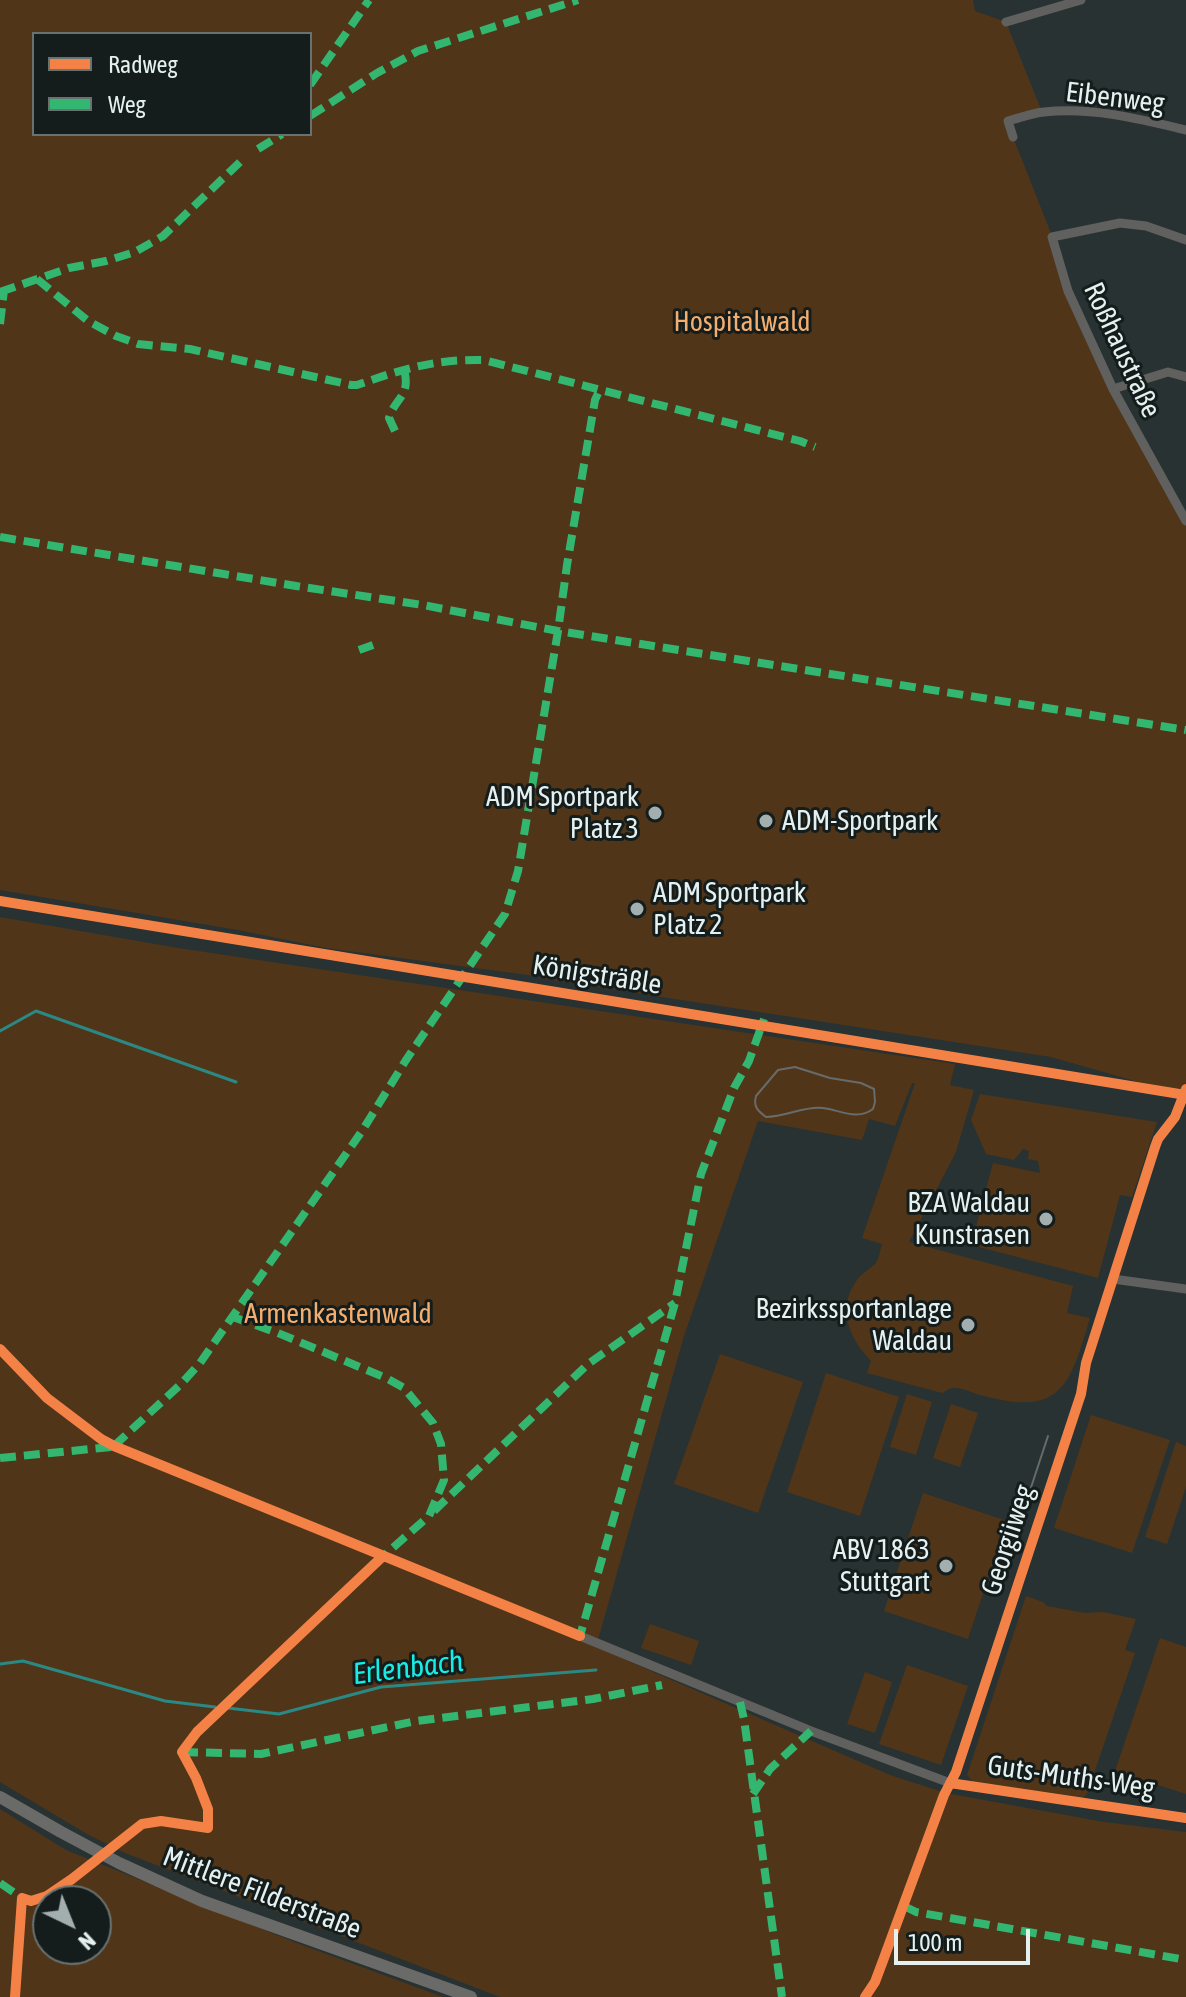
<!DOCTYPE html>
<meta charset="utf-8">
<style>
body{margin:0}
#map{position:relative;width:1186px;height:1997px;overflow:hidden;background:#283232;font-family:"Asap Condensed",sans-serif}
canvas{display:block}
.legend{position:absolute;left:32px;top:32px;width:280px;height:104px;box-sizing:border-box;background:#141d1c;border:2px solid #687271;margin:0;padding:10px 14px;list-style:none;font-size:24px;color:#e5f1f0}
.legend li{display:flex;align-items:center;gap:16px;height:40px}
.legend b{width:40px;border:2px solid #687271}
.north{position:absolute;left:32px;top:1885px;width:80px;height:80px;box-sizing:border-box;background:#141d1c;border:2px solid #687271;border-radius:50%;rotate:137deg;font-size:22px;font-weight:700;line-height:32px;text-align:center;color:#e5f1f0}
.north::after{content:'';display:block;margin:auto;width:28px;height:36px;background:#a3aeae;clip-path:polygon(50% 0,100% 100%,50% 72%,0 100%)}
.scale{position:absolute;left:894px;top:1929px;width:136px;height:36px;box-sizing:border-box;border:4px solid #e5f1f0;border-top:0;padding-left:10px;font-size:24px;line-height:28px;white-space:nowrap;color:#e5f1f0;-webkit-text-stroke:6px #141d1c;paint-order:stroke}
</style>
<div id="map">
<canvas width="1186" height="1997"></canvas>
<ul class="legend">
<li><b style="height:10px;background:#f48246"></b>Radweg</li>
<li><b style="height:10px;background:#33b770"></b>Weg</li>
</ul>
<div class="north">N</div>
<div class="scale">100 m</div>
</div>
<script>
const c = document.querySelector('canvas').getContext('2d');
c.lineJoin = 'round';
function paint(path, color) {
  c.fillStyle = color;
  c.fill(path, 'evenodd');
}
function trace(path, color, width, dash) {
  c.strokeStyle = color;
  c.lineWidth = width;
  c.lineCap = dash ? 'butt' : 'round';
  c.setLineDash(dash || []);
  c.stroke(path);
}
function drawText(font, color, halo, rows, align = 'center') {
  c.font = font + ' "Asap Condensed",sans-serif';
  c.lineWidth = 6;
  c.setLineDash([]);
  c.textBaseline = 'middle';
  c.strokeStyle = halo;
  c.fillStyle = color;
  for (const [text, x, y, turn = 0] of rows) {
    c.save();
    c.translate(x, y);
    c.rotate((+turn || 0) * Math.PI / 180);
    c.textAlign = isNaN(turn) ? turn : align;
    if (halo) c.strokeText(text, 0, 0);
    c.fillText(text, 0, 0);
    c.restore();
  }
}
paint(new Path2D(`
 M 0,0 L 973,0 L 975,11 L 1006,22 L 1042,112 L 1008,121 L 1013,137 L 1052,236 L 1055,250 L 1113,389 L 1186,521 L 1186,1089 L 1184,1095 L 1051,1057 L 539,978 L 545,955 L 542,953 L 535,976 L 326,948 L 238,930 L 0,890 ZM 34,34 L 310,34 L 310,134 L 34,134 Z
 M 0,917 L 178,948 L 955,1064 L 950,1085 L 974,1090 L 956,1152 L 909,1242 L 1073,1286 L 1067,1313 L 1090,1318 C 1070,1384 1063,1417 984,1396 C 975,1394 962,1387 953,1388 C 949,1388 946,1391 942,1393 L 867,1373 L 871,1361 C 849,1338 836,1309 857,1280 C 862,1273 870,1269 876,1263 C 879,1258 880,1250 882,1244 L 862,1238 L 915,1083 L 912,1083 L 895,1126 L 869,1119 L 862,1140 L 758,1121 L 684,1336 L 596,1647 L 890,1775 L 946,1793 L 1104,1822 L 1186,1832 L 1186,1997 L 500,1997 L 125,1853 L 87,1834 L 0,1782 Z
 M 980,1094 L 1157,1122 L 1132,1197 L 1120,1195 L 1098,1278 L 971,1245 L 993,1163 L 1040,1173 L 1038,1161 L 1028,1159 L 1029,1151 L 1023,1149 L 1014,1160 L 986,1154 L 971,1120 Z
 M 720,1354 L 803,1382 L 758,1513 L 674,1484 Z
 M 826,1373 L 899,1397 L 860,1516 L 787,1492 Z
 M 907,1394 L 932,1402 L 916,1455 L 890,1447 Z
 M 951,1404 L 978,1413 L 960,1467 L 933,1458 Z
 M 1091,1415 L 1170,1440 L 1132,1553 L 1054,1528 Z
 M 1176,1442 L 1186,1446 L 1186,1487 L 1167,1544 L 1145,1537 Z
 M 923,1493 L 1007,1521 L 968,1639 L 884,1611 Z
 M 1026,1596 L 1043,1602 L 1047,1606 L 1085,1613 L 1103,1612 L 1136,1619 L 1125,1650 L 1135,1653 L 1087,1794 L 1082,1798 L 973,1782 L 967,1775 Z
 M 650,1624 L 699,1641 L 691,1665 L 641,1648 Z
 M 1160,1638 L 1186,1647 L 1186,1794 L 1115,1771 Z
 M 907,1665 L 968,1686 L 941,1765 L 879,1744 Z
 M 865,1672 L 892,1682 L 875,1733 L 847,1724 Z
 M 0,1809 L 66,1850 L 294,1942 L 443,1997 L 0,1997 ZM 48,1901 L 96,1901 L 96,1949 L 48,1949 Z`), '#513518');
trace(new Path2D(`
 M 0,1031 L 36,1011 L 236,1082
 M 0,1664 L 23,1661 L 165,1701 L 215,1707
 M 228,1708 L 279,1714 L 381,1687 L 596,1670`), '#2b8985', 3);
trace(new Path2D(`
 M 1006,22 L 1081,0
 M 1013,137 L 1008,121 C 1020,118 1032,113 1044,112 C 1092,107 1140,119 1186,130
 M 1186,240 L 1146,226 L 1120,223 L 1052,237 L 1068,291 L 1113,389 L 1186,521
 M 1113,389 L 1168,372 L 1186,377
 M 0,901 L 1186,1095
 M 1113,1279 L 1186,1289
 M 580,1636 L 811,1731 L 950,1783 L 1186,1818
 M 865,1997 L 875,1982 L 884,1958 L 944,1795 L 956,1772 L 1081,1394 L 1086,1363 L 1155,1147 L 1158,1139 L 1175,1117 L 1186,1090`), '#60605f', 9);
trace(new Path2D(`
 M 0,1797 L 61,1832 L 119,1863 L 202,1901 L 471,1997`), '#6a6a68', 12);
trace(new Path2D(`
 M 795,1067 L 830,1078 L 861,1083 L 874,1089 L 875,1102 L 873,1109 C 857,1121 840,1110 823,1108 C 803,1106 786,1117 766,1117 C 758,1111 753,1107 756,1096 L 778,1070 Z
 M 1008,1557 L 1048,1436`), '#676b69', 2);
trace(new Path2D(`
 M 310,85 L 369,0
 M 310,116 L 377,73 L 418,51 L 578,0
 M 258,149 L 282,134
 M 37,279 L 88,321 L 116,336 L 138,344 L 190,349 L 351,385 L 357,385 C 403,369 434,359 484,360 L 800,441 L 815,447
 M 0,292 L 69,268 L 106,261 L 135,252 L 163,236 L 240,162
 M 0,324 L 4,290
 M 395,431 L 389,418 C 396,396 411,397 404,369
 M 0,537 L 296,586 L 423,605 L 558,631 L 1186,730
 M 359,650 L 373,645
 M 233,1317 L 278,1333 L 386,1378 L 404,1388 L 433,1423 L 441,1444 L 444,1480 L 429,1516 L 380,1559
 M 114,1446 L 182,1383 L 200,1363 L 362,1131 L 406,1060 L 505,914 L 518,871 L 558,631 L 567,565 L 595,400 L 600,389
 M 0,1458 L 111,1447
 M 434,1511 L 588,1364 L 675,1303
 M 574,1634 L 580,1636 L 675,1303 L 701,1174 L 734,1088 L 749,1061 L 764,1019
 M 740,1702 L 744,1719 L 782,1997
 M 182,1752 L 261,1754 L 416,1721 L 593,1699 L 662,1685
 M 753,1794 L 770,1769 L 811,1731
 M 0,1883 L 22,1898 L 29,1900
 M 904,1906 L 916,1912 L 1186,1960`), '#33b770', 8, [16, 8]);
trace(new Path2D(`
 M 0,901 L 1186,1095
 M 0,1349 L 47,1398 L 101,1439 L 114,1446 L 580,1636
 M 950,1783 L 1186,1818
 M 15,1997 L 22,1898 L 31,1901 L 47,1896 L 72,1879 L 142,1824 L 161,1821 L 208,1828 L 208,1809 L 196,1778 L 182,1752 L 197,1732 L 382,1557
 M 865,1997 L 875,1982 L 884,1958 L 944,1795 L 956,1772 L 1081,1394 L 1086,1363 L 1155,1147 L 1158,1139 L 1175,1117 L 1186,1089`), '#f48246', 10);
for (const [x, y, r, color] of [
 [655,813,8,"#a3aeae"],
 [766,821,8,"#a3aeae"],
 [637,909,8,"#a3aeae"],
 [1046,1219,8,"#a3aeae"],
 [968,1325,8,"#a3aeae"],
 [946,1566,8,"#a3aeae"]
]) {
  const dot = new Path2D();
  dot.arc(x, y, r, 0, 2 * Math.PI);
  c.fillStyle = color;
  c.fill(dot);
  trace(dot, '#141d1c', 3);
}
drawText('28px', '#e5f1f0', '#141d1c', [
 ["Eibenweg",1115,98,7],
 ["Roßhaustraße",1122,350,65],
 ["Königsträßle",597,975,9],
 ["Georgiiweg",1008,1540,-72],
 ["Guts-Muths-Weg",1071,1777,8],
 ["Mittlere Filderstraße",262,1893,21]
]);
drawText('28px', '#f5ad6e', '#141d1c', [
 ["Hospitalwald",742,322],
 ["Armenkastenwald",338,1314]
]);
drawText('28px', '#e5f1f0', '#141d1c', [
 ["ADM Sportpark",639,797],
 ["Platz 3",639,829],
 ["ADM-Sportpark",782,821,"left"],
 ["ADM Sportpark",653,893,"left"],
 ["Platz 2",653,925,"left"],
 ["BZA Waldau",1030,1203],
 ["Kunstrasen",1030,1235],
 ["Bezirkssportanlage",952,1309],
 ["Waldau",952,1341],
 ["ABV 1863",930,1550],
 ["Stuttgart",930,1582]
], 'right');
drawText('italic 30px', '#18ede5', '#141d1c', [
 ["Erlenbach",408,1668,-7]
]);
</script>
